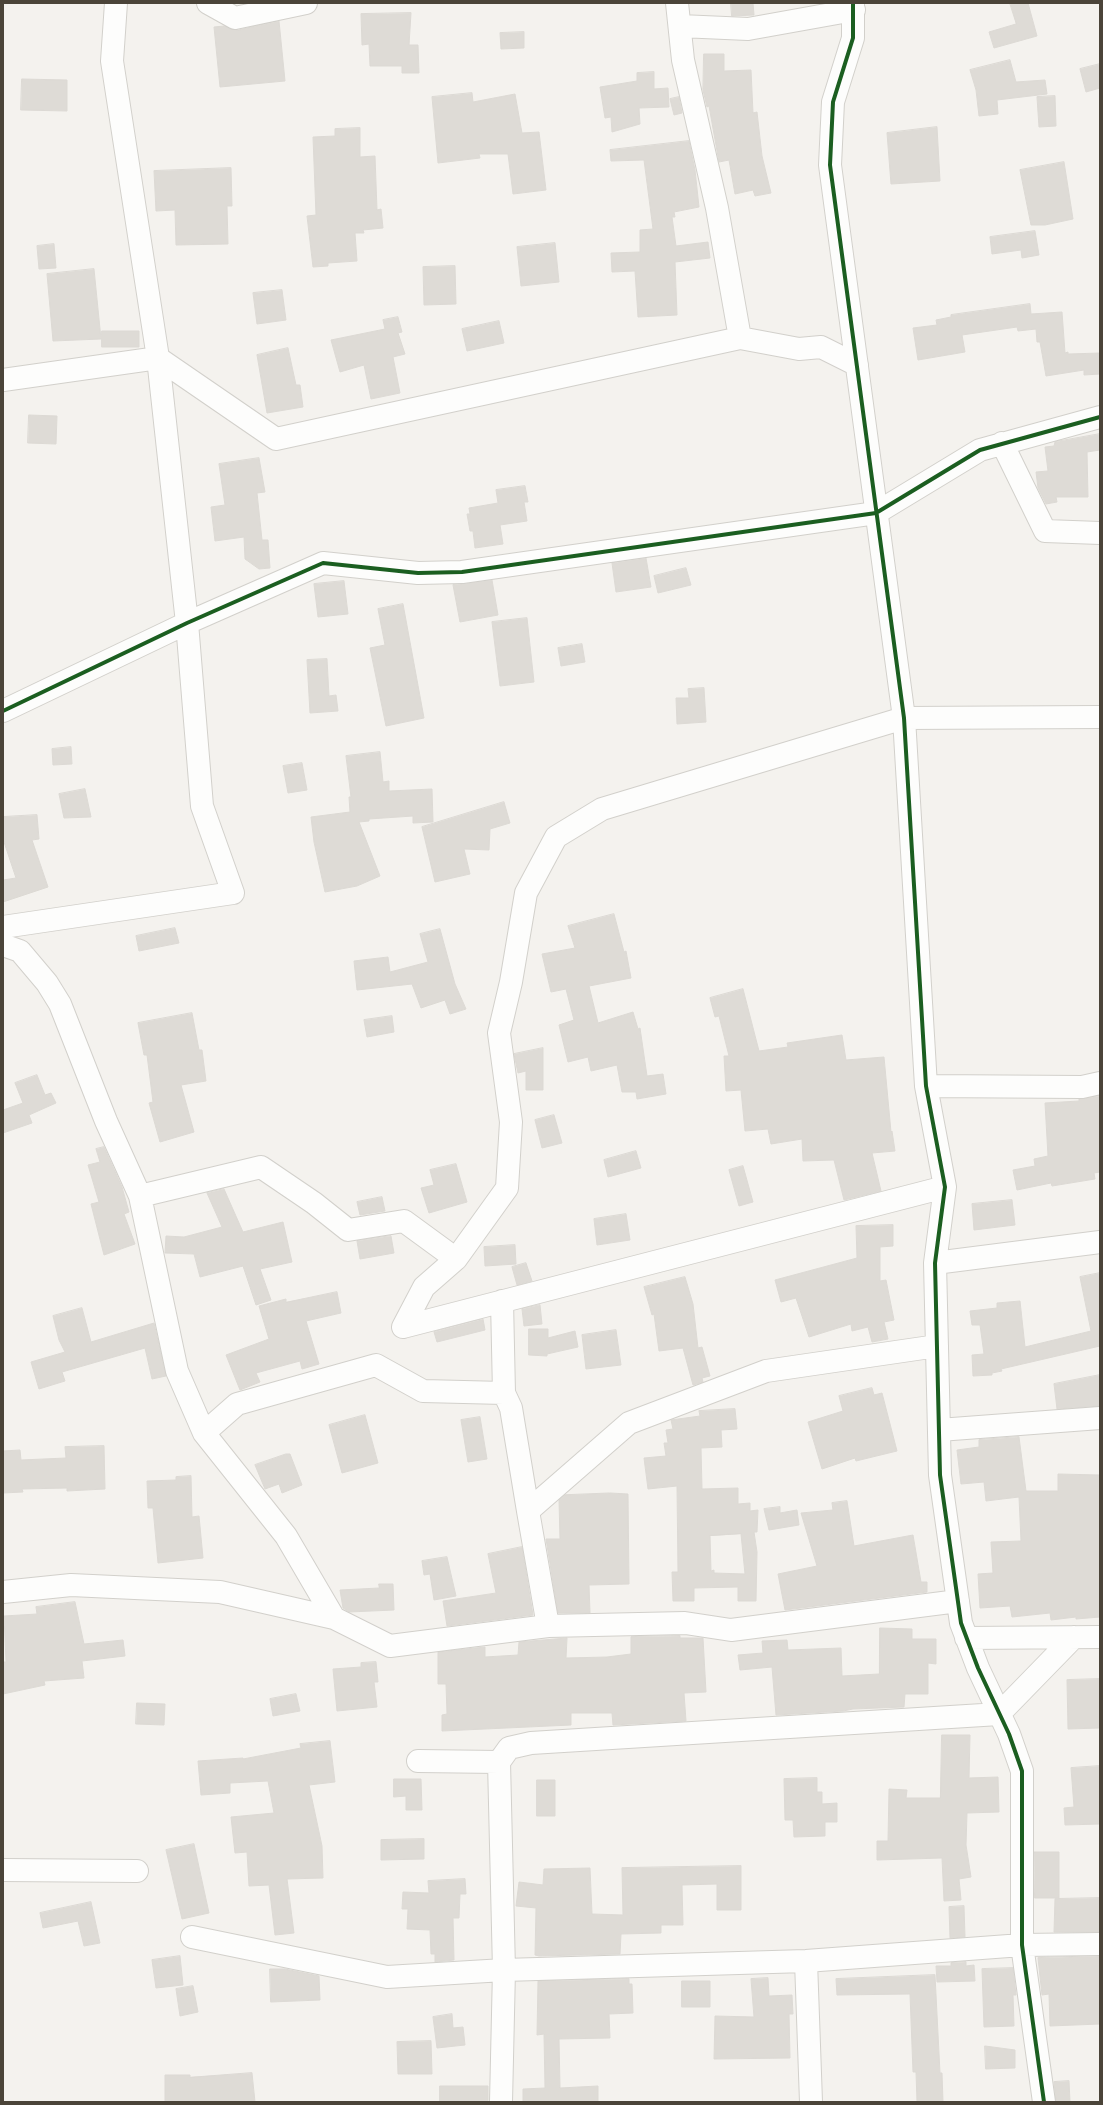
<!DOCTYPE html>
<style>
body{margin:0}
#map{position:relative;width:1103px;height:2105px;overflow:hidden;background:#f4f2ee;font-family:Inter,sans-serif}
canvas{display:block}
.frame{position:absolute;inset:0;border:4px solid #4b4439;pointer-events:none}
</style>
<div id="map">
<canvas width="1103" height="2105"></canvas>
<div class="frame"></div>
</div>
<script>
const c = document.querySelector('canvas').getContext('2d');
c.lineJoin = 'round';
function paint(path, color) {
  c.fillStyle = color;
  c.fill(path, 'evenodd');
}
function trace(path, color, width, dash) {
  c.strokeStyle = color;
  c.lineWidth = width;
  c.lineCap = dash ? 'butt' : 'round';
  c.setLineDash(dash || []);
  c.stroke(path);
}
const building = new Path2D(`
 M 731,3 L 753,3 L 754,15 L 732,16 Z
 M 1010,3 L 1028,3 L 1037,36 L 994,48 L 989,32 L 1016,24 Z
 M 411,13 L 409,45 L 418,45 L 419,73 L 402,73 L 402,66 L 370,66 L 369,44 L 362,45 L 361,14 Z
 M 279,21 L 285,81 L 220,87 L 214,27 L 224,26 L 238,30 Z
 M 524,32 L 524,48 L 501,49 L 500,33 Z
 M 704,54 L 724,54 L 724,71 L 751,70 L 753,113 L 757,112 L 762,156 L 771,193 L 755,196 L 753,190 L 735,194 L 729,160 L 719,162 L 709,106 L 707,107 L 703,90 Z
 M 1010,60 L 1016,82 L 1045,80 L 1047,94 L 997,100 L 998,114 L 979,116 L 976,90 L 970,70 Z
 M 1100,64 L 1100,88 L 1086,92 L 1080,69 Z
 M 654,72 L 654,89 L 668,88 L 669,107 L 639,108 L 640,124 L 612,132 L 611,117 L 605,118 L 600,87 L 637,81 L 637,73 Z
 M 22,79 L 67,80 L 67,111 L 21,110 Z
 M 472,93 L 473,102 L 515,94 L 522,133 L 539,132 L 546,190 L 513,194 L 508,154 L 479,154 L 480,158 L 438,163 L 432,97 Z
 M 1055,96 L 1056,126 L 1039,127 L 1037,97 Z
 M 679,97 L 682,113 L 674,115 L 670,99 Z
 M 937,127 L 940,181 L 891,184 L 887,133 Z
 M 360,128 L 360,157 L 375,156 L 377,210 L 381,209 L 383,228 L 363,230 L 364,233 L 355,233 L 357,261 L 328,263 L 328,266 L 313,267 L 307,216 L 316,215 L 313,137 L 335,136 L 335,129 Z
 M 689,141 L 695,170 L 699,207 L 674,212 L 675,217 L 672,217 L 676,246 L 708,242 L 710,258 L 675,262 L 677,315 L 638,317 L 635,271 L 612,272 L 611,253 L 640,252 L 640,230 L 653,229 L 644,160 L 611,161 L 610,150 Z
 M 1064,162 L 1073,219 L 1045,225 L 1031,225 L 1020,170 Z
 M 231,168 L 232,206 L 227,206 L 228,244 L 176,245 L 175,210 L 156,211 L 154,171 Z
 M 1035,231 L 1039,255 L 1022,258 L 1021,250 L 992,254 L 990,237 Z
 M 555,243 L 559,282 L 521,286 L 517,247 Z
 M 54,244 L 56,268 L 39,269 L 37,246 Z
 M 455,266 L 456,304 L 424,305 L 423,267 Z
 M 94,269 L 101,339 L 53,341 L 47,274 Z
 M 282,290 L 286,320 L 257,324 L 253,293 Z
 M 1030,304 L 1031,314 L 1062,312 L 1065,353 L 1068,352 L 1068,354 L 1100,353 L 1100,374 L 1084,375 L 1084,370 L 1046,376 L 1040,342 L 1037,342 L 1036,329 L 1018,331 L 1017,327 L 962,335 L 965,352 L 918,360 L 913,328 L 937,325 L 936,320 L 951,317 L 951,315 Z
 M 398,317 L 402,332 L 398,333 L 405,354 L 393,357 L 400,393 L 371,399 L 364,365 L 340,372 L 331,340 L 385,329 L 383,320 Z
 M 499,321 L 504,343 L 467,351 L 462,329 Z
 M 102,331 L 139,331 L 139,347 L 102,347 Z
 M 288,348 L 296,385 L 300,385 L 303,407 L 267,413 L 257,355 Z
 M 29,415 L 57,416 L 56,444 L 28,443 Z
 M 1100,434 L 1100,450 L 1087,452 L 1088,497 L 1056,497 L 1057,502 L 1046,504 L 1038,488 L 1036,472 L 1048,471 L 1045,447 L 1054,446 L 1055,442 Z
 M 259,458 L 265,492 L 257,493 L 262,540 L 268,540 L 270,568 L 259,569 L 245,559 L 244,537 L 215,541 L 211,507 L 225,505 L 219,464 Z
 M 525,486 L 528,502 L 524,502 L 527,521 L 500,525 L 503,544 L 475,548 L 473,531 L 470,531 L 467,514 L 470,514 L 469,508 L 498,503 L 496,490 Z
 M 646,558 L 651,587 L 616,592 L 612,563 Z
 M 686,568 L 691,585 L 658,593 L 654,576 Z
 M 492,580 L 498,615 L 460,622 L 453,585 Z
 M 344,581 L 348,614 L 318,617 L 314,584 Z
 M 403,604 L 424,718 L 386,726 L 370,648 L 385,645 L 378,609 Z
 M 527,618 L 534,682 L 500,686 L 492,622 Z
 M 582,644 L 585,662 L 561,666 L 558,648 Z
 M 327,659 L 329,696 L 336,695 L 338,711 L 310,713 L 307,660 Z
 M 704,688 L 706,722 L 677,724 L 676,698 L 689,698 L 688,689 Z
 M 71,747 L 72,764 L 53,765 L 52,749 Z
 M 380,752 L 383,782 L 389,781 L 389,791 L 432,789 L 433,822 L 413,823 L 413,816 L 369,819 L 369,821 L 359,822 L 380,876 L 357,886 L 325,892 L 314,842 L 311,817 L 350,812 L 349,797 L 351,797 L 346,756 Z
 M 302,763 L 307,790 L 288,793 L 283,766 Z
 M 85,789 L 91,817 L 64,818 L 59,794 Z
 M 504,802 L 510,823 L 490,829 L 489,850 L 464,849 L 470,874 L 435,882 L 422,827 Z
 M 37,815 L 39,839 L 32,840 L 48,887 L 3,902 L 3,880 L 16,878 L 3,839 L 3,817 Z
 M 614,914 L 624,952 L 626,951 L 631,978 L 589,986 L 598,1023 L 633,1012 L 638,1029 L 640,1028 L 647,1076 L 663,1074 L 666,1094 L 637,1099 L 636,1092 L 622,1092 L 617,1065 L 591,1071 L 588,1057 L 568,1062 L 559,1025 L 574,1020 L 566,989 L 551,992 L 542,954 L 575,948 L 568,926 Z
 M 175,928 L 179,943 L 139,951 L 136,936 Z
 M 440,929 L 455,984 L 466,1009 L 450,1014 L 445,1000 L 421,1008 L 412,984 L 357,990 L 354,961 L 388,957 L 390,972 L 428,962 L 420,934 Z
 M 743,989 L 759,1051 L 788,1047 L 787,1043 L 842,1035 L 846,1060 L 884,1057 L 891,1132 L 892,1131 L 895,1151 L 872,1153 L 881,1191 L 844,1200 L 834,1160 L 803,1161 L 802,1139 L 771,1144 L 768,1129 L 745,1131 L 741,1090 L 726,1091 L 724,1056 L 729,1056 L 719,1016 L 715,1017 L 710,998 Z
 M 192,1013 L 199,1050 L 202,1050 L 206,1081 L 181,1085 L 194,1132 L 160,1142 L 149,1103 L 153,1102 L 147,1055 L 144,1055 L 138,1023 Z
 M 392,1016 L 394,1032 L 367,1037 L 364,1020 Z
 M 543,1048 L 543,1090 L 526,1090 L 526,1071 L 518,1073 L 514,1054 Z
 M 37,1075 L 45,1095 L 51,1093 L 56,1103 L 29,1115 L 32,1123 L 3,1133 L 3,1110 L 23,1103 L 15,1083 Z
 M 1100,1096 L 1100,1172 L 1094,1173 L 1095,1179 L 1052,1186 L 1051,1183 L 1017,1190 L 1013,1170 L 1035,1166 L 1034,1159 L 1048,1156 L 1045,1103 L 1079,1101 L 1079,1099 Z
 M 554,1115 L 562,1143 L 542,1148 L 535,1120 Z
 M 104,1147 L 122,1187 L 129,1212 L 124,1214 L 135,1244 L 104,1255 L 91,1204 L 99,1202 L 88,1165 L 100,1162 L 96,1149 Z
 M 636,1151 L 641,1168 L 608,1177 L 604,1160 Z
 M 456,1164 L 467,1202 L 429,1213 L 421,1188 L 434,1185 L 430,1170 Z
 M 743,1166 L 753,1202 L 739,1206 L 729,1170 Z
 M 224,1189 L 243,1232 L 283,1222 L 292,1262 L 260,1269 L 271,1300 L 256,1305 L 243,1266 L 200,1277 L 194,1254 L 165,1253 L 166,1236 L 184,1237 L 222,1227 L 207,1193 Z
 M 382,1197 L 385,1211 L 360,1215 L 357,1202 Z
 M 1012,1200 L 1015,1225 L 974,1230 L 972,1204 Z
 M 626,1214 L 630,1240 L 597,1245 L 594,1219 Z
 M 893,1225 L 893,1246 L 880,1247 L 880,1281 L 886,1280 L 894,1320 L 884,1322 L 888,1339 L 872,1342 L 868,1327 L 852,1331 L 851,1324 L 809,1337 L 796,1298 L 781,1302 L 775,1280 L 857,1258 L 856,1226 Z
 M 391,1236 L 394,1253 L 360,1259 L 357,1241 Z
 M 515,1245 L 516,1264 L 485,1266 L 484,1247 Z
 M 526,1263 L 532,1281 L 517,1285 L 512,1267 Z
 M 1100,1273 L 1100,1346 L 1001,1369 L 1002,1371 L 992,1373 L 992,1375 L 973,1376 L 972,1355 L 984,1354 L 980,1325 L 972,1325 L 970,1311 L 997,1308 L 997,1303 L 1020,1301 L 1025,1347 L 1091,1331 L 1080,1277 Z
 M 685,1277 L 693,1304 L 698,1348 L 702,1347 L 710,1376 L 702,1378 L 703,1382 L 693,1385 L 683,1348 L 659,1351 L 654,1314 L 652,1315 L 644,1287 Z
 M 337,1292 L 341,1313 L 306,1321 L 319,1364 L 302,1369 L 300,1361 L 256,1373 L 260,1382 L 240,1390 L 226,1355 L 269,1339 L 259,1306 L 286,1299 L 286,1302 Z
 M 540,1305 L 542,1324 L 524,1326 L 522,1309 Z
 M 82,1308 L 91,1342 L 154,1323 L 166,1376 L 152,1379 L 145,1348 L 62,1372 L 65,1381 L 39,1389 L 31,1362 L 65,1352 L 59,1340 L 53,1316 Z
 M 483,1319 L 485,1330 L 437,1342 L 434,1332 Z
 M 529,1329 L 548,1329 L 548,1338 L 575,1331 L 578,1347 L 547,1354 L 547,1356 L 529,1355 Z
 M 616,1330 L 621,1365 L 586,1369 L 582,1335 Z
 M 1100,1375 L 1100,1406 L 1057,1409 L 1054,1384 Z
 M 872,1388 L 874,1395 L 882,1393 L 897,1451 L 856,1461 L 855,1458 L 822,1469 L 808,1422 L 843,1411 L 839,1396 Z
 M 735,1409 L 737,1429 L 721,1430 L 722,1447 L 701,1448 L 702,1489 L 738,1488 L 738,1504 L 750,1503 L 750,1511 L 758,1510 L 757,1532 L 754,1532 L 757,1552 L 756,1601 L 738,1601 L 738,1587 L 694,1588 L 694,1601 L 673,1601 L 672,1572 L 678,1572 L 677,1486 L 648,1489 L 644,1458 L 666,1456 L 664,1443 L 668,1443 L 666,1430 L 673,1429 L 671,1420 L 700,1416 L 699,1411 ZM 741,1534 L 745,1574 L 714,1573 L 714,1570 L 711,1571 L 710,1536 Z
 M 365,1415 L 378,1463 L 342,1473 L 329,1425 Z
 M 480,1417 L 487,1459 L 468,1462 L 461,1420 Z
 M 1019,1437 L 1026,1491 L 1058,1491 L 1058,1474 L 1100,1475 L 1100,1617 L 1076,1619 L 1076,1617 L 1051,1620 L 1050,1613 L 1012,1617 L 1010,1606 L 980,1608 L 978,1574 L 993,1573 L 991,1542 L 1021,1541 L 1019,1497 L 986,1501 L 984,1482 L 961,1484 L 957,1450 L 979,1447 L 979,1440 Z
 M 104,1446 L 105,1489 L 67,1491 L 67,1488 L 22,1489 L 23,1492 L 3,1493 L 3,1451 L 20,1450 L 21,1460 L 66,1458 L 65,1447 Z
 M 286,1454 L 290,1454 L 302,1485 L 282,1493 L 279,1484 L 265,1489 L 255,1465 Z
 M 191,1476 L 192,1517 L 199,1516 L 203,1558 L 158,1563 L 153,1508 L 148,1508 L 147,1481 L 176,1480 L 176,1477 Z
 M 610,1493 L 628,1494 L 629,1584 L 589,1585 L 590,1613 L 558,1613 L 546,1539 L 560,1539 L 559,1500 L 565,1495 Z
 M 847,1501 L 854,1546 L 913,1535 L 921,1582 L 927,1582 L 927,1592 L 785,1610 L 778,1574 L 817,1566 L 801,1513 L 833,1510 L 832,1503 Z
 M 780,1507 L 780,1513 L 797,1510 L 799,1525 L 769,1530 L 764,1509 Z
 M 522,1547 L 533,1615 L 447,1626 L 443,1601 L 496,1593 L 488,1554 Z
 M 447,1557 L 456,1596 L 434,1600 L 430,1574 L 424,1575 L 422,1561 Z
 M 379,1584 L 393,1584 L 394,1610 L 349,1612 L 343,1608 L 340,1590 L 379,1588 Z
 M 75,1602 L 84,1644 L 123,1640 L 125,1656 L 82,1661 L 84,1678 L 44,1681 L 45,1685 L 3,1694 L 3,1662 L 6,1662 L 4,1616 L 37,1614 L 36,1607 Z
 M 880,1628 L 912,1629 L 912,1639 L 936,1639 L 936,1664 L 928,1663 L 928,1694 L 905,1694 L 904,1707 L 853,1709 L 843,1711 L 776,1715 L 772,1667 L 740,1670 L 738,1655 L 763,1653 L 762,1641 L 787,1640 L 788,1650 L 841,1648 L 842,1676 L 879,1674 Z
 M 680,1636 L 680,1638 L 703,1638 L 706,1692 L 684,1693 L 686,1721 L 613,1725 L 612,1713 L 571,1713 L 571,1725 L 442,1731 L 442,1715 L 447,1714 L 446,1684 L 438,1684 L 438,1652 L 485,1647 L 485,1657 L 518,1655 L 519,1642 L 567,1638 L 566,1658 L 607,1657 L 631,1654 L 631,1637 Z
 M 376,1662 L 378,1682 L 374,1682 L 377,1707 L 337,1711 L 333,1669 L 361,1667 L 361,1663 Z
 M 1100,1679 L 1100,1728 L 1068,1729 L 1067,1680 Z
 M 296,1694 L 300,1711 L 273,1716 L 270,1699 Z
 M 137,1703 L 165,1704 L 164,1725 L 136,1724 Z
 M 942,1735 L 970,1735 L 969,1778 L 998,1777 L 999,1812 L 967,1813 L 966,1845 L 971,1877 L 959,1879 L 961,1900 L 944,1901 L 942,1858 L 877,1860 L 877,1841 L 888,1841 L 889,1789 L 907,1790 L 906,1798 L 940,1798 Z
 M 330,1741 L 335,1782 L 309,1785 L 322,1846 L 323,1878 L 287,1879 L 294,1933 L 275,1935 L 269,1885 L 249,1886 L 247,1852 L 235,1853 L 231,1817 L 274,1813 L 268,1781 L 230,1783 L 230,1793 L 201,1795 L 198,1761 L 243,1758 L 243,1759 L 301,1748 L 300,1744 Z
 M 1100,1766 L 1100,1824 L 1065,1825 L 1064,1808 L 1074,1807 L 1071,1768 Z
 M 817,1778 L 817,1792 L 822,1792 L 822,1804 L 837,1803 L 837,1822 L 825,1822 L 825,1836 L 794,1837 L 793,1820 L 785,1820 L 784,1779 Z
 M 394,1779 L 421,1779 L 422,1810 L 406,1810 L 406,1796 L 394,1797 Z
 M 537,1780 L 555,1780 L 555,1816 L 537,1816 Z
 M 424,1839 L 424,1859 L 381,1860 L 381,1840 Z
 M 194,1844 L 209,1913 L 182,1919 L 166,1850 Z
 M 1034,1852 L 1059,1852 L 1059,1898 L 1035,1898 Z
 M 741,1866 L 741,1910 L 717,1910 L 717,1884 L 682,1885 L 683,1925 L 661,1925 L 661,1933 L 621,1934 L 620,1954 L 539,1956 L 535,1955 L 536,1908 L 516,1906 L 519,1882 L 543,1885 L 544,1869 L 590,1868 L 592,1914 L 623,1915 L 622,1868 Z
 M 465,1879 L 466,1894 L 460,1894 L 459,1918 L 453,1918 L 454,1960 L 435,1962 L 435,1954 L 431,1954 L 430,1930 L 407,1929 L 408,1909 L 402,1909 L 403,1892 L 429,1893 L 428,1881 Z
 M 1100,1898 L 1100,1932 L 1054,1932 L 1055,1899 Z
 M 91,1902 L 100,1943 L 84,1946 L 78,1921 L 43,1928 L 40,1913 Z
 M 964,1906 L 965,1937 L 950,1938 L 949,1907 Z
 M 180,1956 L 183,1985 L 156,1988 L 152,1960 Z
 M 1100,1956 L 1100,2024 L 1050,2026 L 1049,1994 L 1042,1995 L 1038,1958 Z
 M 966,1962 L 966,1966 L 974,1965 L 975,1981 L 937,1982 L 936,1966 L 951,1966 L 951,1963 Z
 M 1013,1968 L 1016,1995 L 1013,1995 L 1014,2026 L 984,2027 L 982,1969 Z
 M 270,1969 L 285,1969 L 319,1976 L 320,2000 L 271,2002 Z
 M 935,1975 L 940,2073 L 942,2073 L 943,2102 L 917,2102 L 916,2072 L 913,2072 L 910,1994 L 837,1995 L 836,1979 Z
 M 768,1978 L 769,1996 L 792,1995 L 793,2014 L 789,2014 L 790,2058 L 714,2059 L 715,2016 L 754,2017 L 751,1979 Z
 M 629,1979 L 629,1984 L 632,1984 L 633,2013 L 609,2014 L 610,2038 L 559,2039 L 560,2088 L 598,2086 L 598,2102 L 523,2102 L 523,2089 L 545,2088 L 544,2034 L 537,2035 L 538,1981 Z
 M 682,1981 L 710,1981 L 710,2007 L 682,2007 Z
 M 193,1986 L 198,2012 L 180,2016 L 176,1989 Z
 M 452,2014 L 453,2028 L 463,2027 L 465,2045 L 437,2048 L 433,2017 Z
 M 431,2041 L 432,2074 L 398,2074 L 397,2042 Z
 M 985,2046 L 1015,2050 L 1015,2068 L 986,2069 Z
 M 252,2073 L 255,2102 L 165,2102 L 165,2075 L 190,2075 L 190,2077 Z
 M 1069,2081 L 1070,2102 L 1056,2102 L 1054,2082 Z
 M 440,2086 L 488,2086 L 488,2102 L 440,2102 Z`);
paint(building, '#dedbd6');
trace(building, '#dcd9d4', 1);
const minor = new Path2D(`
 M 208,3 L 235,18 L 306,3
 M 677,3 L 683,60 L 717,208 L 740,338
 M 853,3 L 853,38 L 833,102 L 830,165 L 904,718 L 926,1086 L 945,1187 L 935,1263 L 940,1475 L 961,1623 L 978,1668 L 1009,1734 L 1022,1771 L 1022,1945 L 1044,2102
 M 680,26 L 748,29 L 854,10
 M 3,380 L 158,358 L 276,439 L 740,338 L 799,349 L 821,347 L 857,365
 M 1002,443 L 1045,531 L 1100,533
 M 3,711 L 187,623 L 323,563 L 418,573 L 462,572 L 876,513 L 980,450 L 1100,417
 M 3,927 L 233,893 L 202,806 L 187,623 L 158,358 L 112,61 L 116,3
 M 3,945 L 20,951 L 47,983 L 60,1004 L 106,1121 L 140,1196 L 261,1167 L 314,1203 L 348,1230 L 404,1221 L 456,1259
 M 926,1086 L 1082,1087 L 1100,1083
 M 140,1196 L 177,1371 L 204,1433 L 286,1536 L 334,1618
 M 935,1263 L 1100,1242
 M 502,1301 L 504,1393 L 511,1408 L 528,1511
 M 403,1327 L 424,1287 L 456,1259 L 507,1188 L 511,1122 L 499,1033 L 511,982 L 526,893 L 556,837 L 602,809 L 904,718 L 1100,717
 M 403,1327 L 945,1187
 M 939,1430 L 1100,1418
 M 204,1433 L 237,1404 L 376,1365 L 423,1391 L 504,1393
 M 3,1592 L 71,1585 L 220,1592 L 334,1618 L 390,1646 L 548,1626 L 685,1623 L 731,1630 L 958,1601
 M 548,1626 L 528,1511 L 629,1423 L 766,1371 L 937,1346
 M 966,1638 L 1100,1637
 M 418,1761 L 499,1762
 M 3,1870 L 137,1871
 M 192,1937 L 387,1977 L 504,1970 L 806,1961 L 1022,1945 L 1100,1944
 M 806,1961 L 811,2102
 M 501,2102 L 504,1970 L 499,1762 L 509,1748 L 531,1743 L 999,1714 L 1074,1637`);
trace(minor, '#d2d0cb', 24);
trace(minor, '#fdfdfc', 22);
trace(new Path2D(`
 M 853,3 L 853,38 L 833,102 L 830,165 L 904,718 L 926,1086 L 945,1187 L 935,1263 L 940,1475 L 961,1623 L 978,1668 L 1009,1734 L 1022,1771 L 1022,1945 L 1044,2102
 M 3,711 L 187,623 L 323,563 L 418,573 L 462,572 L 876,513 L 980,450 L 1100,417`), '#1b5e20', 4);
</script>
